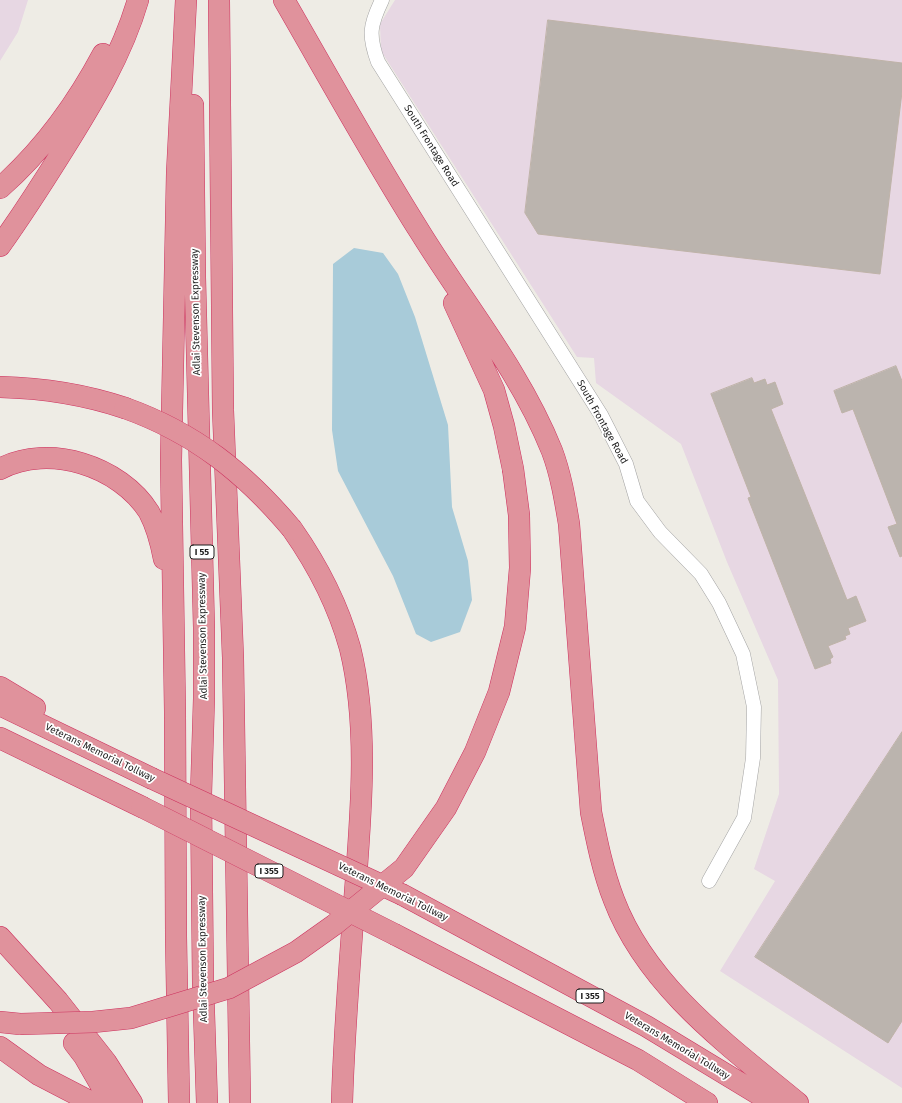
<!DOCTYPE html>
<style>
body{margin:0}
canvas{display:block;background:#eeece5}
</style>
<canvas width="902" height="1103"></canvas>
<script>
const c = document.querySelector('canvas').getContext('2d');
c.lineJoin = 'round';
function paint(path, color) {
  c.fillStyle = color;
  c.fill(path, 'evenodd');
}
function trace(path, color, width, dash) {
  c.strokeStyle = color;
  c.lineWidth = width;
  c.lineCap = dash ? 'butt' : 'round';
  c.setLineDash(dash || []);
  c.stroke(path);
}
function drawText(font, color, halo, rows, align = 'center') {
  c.font = font + ' "Fira Sans",sans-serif';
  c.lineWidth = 3.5;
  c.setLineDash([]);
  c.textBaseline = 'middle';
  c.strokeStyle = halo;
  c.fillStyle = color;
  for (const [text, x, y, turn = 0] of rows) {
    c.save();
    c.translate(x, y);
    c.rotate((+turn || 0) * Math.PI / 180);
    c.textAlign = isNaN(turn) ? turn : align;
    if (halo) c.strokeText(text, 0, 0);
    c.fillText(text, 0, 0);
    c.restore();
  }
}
paint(new Path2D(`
 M 0,0 L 28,0 L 18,32 L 0,61 Z
 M 395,0 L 902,0 L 902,1088 L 720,971 L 775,881 L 754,869 L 779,794 L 778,680 L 727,562 L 681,444 L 596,383 L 594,358 L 577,357 L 381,51 L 380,24 Z`), '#e7d7e3');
paint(new Path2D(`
 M 354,248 L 383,253 L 398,274 L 415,317 L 448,425 L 452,507 L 468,561 L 472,600 L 460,632 L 431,642 L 416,634 L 393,576 L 338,471 L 332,430 L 333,264 Z`), '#a8cbd9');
const building = new Path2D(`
 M 548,20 L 902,63 L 902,92 L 880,274 L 538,234 L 525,213 Z
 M 896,366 L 902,381 L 902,556 L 900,557 L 888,527 L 897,524 L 853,409 L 842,413 L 834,391 Z
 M 752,378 L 754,383 L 765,379 L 767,385 L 775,382 L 783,404 L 771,409 L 847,600 L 856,596 L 866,621 L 848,628 L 850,634 L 845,636 L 846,639 L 828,646 L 833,657 L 830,659 L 831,663 L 815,669 L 748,498 L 751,497 L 711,394 Z
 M 902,732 L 902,1021 L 888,1043 L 755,957 Z`);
paint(building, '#bbb4ae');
trace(building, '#bfb3a8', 1);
const minor = new Path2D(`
 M 382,0 C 370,25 368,35 378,62 L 601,415 L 626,464 L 637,501 L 660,532 L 701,574 L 719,603 L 743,654 L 754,707 L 753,758 L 744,818 L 709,881`);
const highway = new Path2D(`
 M 219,0 L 223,410 L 233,658 L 240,1103
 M 284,0 C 329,78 372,156 420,232 C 465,305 520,371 552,451 C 561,475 565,500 569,524 L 591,812 C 597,842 603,872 614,900 C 647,987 729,1046 798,1103
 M 193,105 L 195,277 L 204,628 L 204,698 L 201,795 L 203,983 L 207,1103
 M 0,188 C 42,151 77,103 103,54
 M 0,246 C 22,215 42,184 62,152 C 92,104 122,55 138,0
 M 454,303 L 494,390 L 504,426 L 513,469
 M 0,387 C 44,388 83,394 125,408
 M 0,469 C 49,443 120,466 149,512 C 157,527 161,543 164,559
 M 292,529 C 318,566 338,605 350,648 C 369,725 361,814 355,892 C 350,962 344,1032 342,1103
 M 0,687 L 35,708
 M 0,705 L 151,778
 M 0,738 L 142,807
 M 403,895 L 646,1026 L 773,1103
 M 396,935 L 638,1060 L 707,1103
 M 0,937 L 58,1001 L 106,1062 L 132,1103
 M 0,1022 L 20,1024
 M 74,1043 L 84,1056 L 111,1103
 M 0,1047 L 39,1075 L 93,1103
 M 179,1103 L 176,936 L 175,712 L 171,460 L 177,173 L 186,0`);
trace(minor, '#a2a2a2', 15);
trace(highway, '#cd315e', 22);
trace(minor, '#fff', 14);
trace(highway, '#e0929c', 21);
const highwayBridge = new Path2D(`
 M 125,408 C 195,433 245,473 292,529
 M 151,778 L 403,895
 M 142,807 L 396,935
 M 20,1024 L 93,1022 L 131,1018 L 229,988 L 296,952 L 334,925 L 404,868 L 446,808 L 475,752 L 499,692 L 515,627 L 520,568 L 519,515 L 513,469`);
trace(highwayBridge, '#cd315e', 22, []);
trace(highwayBridge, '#e0929c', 21);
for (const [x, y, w] of [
 [202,552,24],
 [269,871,28],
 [590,996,28]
]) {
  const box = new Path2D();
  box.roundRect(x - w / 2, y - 7, w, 14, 3);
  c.fillStyle = '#fff';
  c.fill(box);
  trace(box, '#1e1e1e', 1);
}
drawText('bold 9px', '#1e1e1e', null, [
 ["I 55",202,552],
 ["I 355",269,871],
 ["I 355",590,996]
]);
drawText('10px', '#1e1e1e', '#fff', [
 ["South Frontage Road",431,146,58],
 ["Adlai Stevenson Expressway",196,312,-91],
 ["South Frontage Road",602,422,61],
 ["Adlai Stevenson Expressway",203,636,-91],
 ["Veterans Memorial Tollway",100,753,26],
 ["Veterans Memorial Tollway",393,892,26],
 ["Adlai Stevenson Expressway",203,959,-91],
 ["Veterans Memorial Tollway",677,1046,31]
]);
</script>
